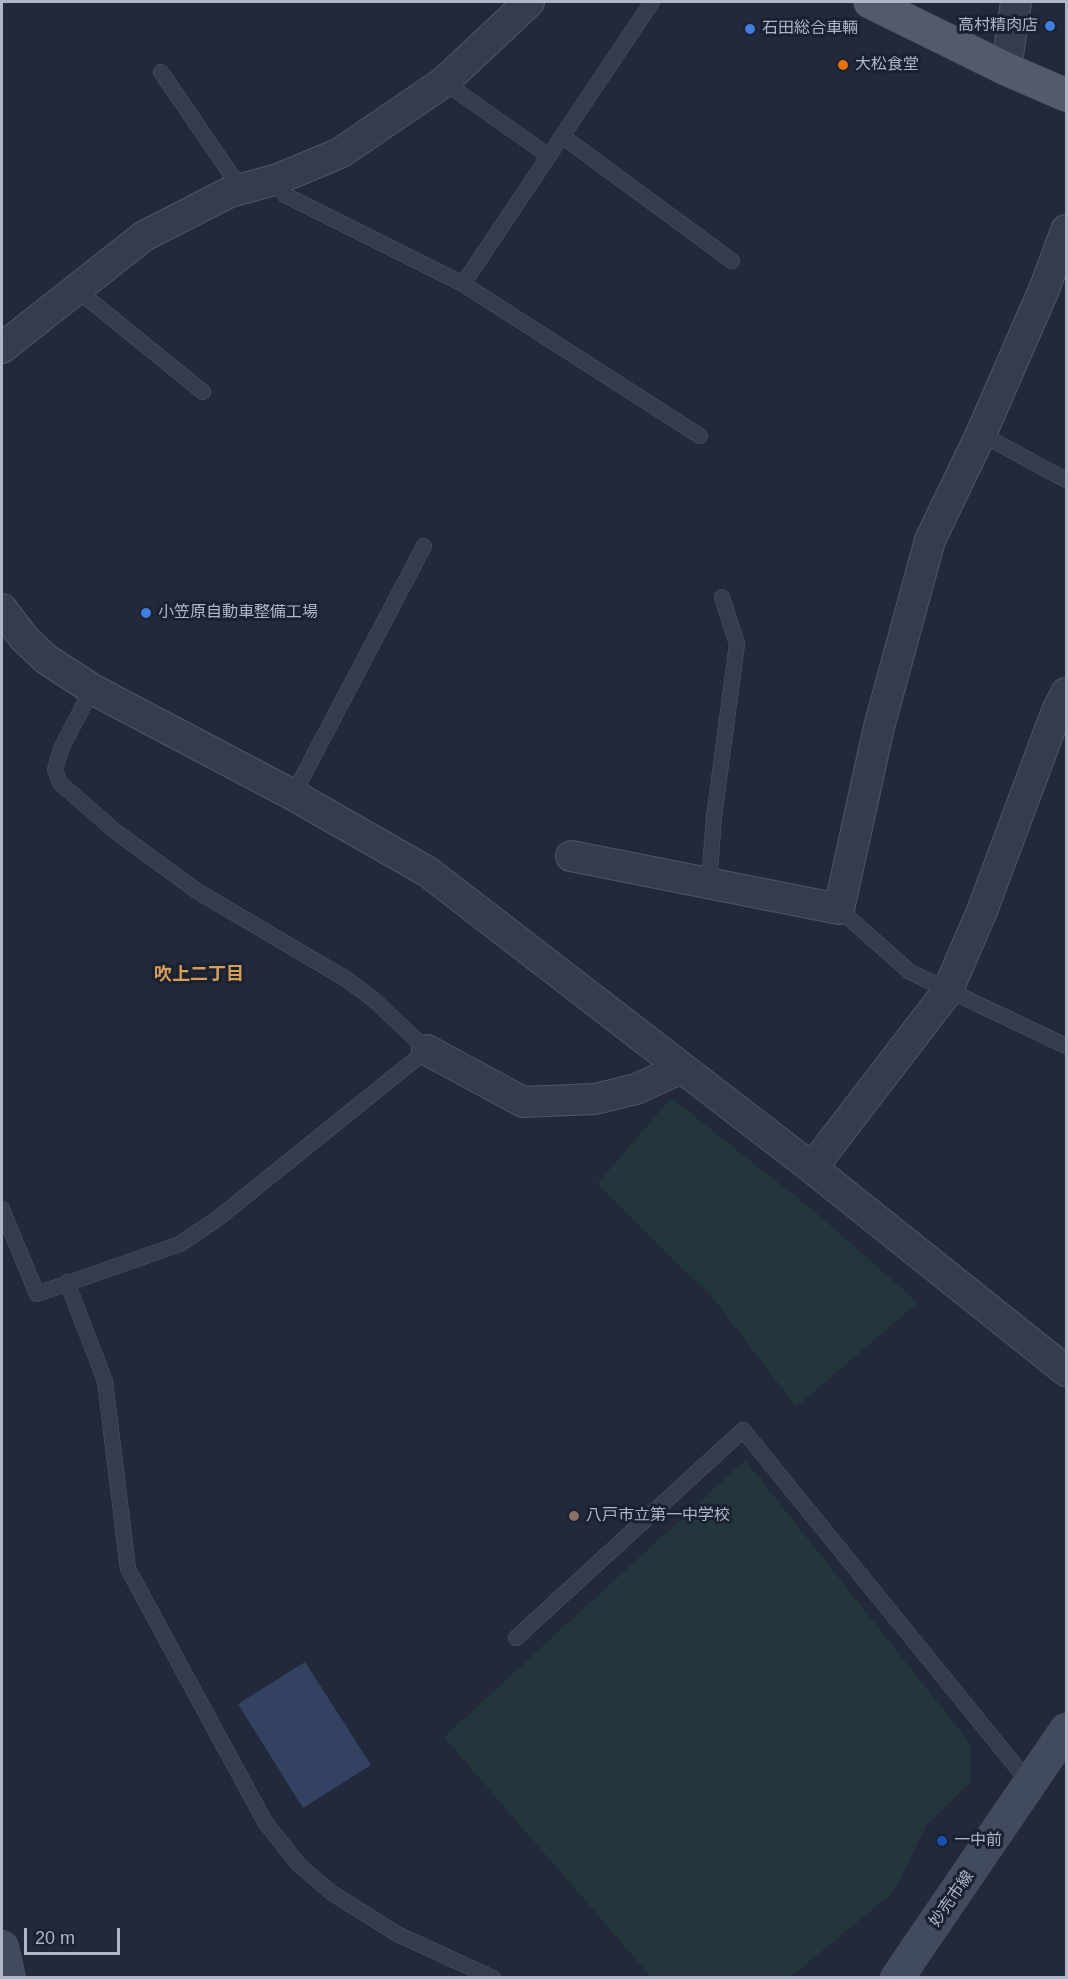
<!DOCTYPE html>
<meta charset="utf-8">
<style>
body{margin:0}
#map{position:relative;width:1068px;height:1979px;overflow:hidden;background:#21293b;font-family:Helvetica,sans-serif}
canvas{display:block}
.frame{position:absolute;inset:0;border:3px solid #b0b6c7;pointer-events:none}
.scale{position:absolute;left:24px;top:1928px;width:96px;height:27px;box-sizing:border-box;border:3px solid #b0b6c7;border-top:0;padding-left:8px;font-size:18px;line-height:21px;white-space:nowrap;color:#b0b6c7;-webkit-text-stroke:4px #1a212f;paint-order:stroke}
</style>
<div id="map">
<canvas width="1068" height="1979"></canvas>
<div class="frame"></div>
<div class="scale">20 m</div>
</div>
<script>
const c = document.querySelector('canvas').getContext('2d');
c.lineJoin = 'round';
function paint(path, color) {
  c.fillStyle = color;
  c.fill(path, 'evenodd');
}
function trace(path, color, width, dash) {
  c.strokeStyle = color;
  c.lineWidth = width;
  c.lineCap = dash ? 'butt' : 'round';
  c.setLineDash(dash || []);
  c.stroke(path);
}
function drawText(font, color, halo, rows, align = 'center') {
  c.font = font + ' Helvetica,"Noto Sans JP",sans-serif';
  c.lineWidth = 6;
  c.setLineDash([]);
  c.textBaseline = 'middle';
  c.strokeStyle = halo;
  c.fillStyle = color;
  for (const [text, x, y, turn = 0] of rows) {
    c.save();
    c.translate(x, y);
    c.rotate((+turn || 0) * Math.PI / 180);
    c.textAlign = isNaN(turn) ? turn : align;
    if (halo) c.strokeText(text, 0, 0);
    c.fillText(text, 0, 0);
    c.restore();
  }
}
paint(new Path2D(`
 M 671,1098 L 814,1211 L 918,1303 L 796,1407 L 713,1298 L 597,1184 Z
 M 745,1460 L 970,1743 L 970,1783 L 927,1824 L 893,1893 L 790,1977 L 651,1977 L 444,1737 Z`), '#23363c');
paint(new Path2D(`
 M 305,1662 L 371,1765 L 303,1808 L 238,1704 Z`), '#344262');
const lane = new Path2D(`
 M 161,72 L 241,189
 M 444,82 L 549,156
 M 562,136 L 732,261
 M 278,179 L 285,195 L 463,284 L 652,2
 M 463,284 L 700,436
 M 76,289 L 203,392
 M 981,434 L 1066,480
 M 293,795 L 424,546
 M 709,883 L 714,817 L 737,644 L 722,597
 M 839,909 L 910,972 L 1066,1046
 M 2,1209 L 37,1294 L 180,1244 L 217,1219 L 427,1050 L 373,999 L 346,979 L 197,891 L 115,831 L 60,783 L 55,770 L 61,749 L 92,689
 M 67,1282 L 105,1381 L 128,1569 L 265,1822 L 299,1865 L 332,1893 L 397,1934 L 493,1978
 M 516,1638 L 743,1430 L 1031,1785`);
const street = new Path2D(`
 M 1006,69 L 1016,2
 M 2,348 L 144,236 L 230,192 L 278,179 L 340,153 L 444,82 L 529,2
 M 2,609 L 24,638 L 46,659 L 92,689 L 293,795 L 428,872 L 812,1168 L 1066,1371
 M 571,856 L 839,909 L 879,727 L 930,540 L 981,434 L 1045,287 L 1066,230
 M 427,1050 L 523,1102 L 595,1099 L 636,1089 L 682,1068
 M 812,1168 L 947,992 L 982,911 L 1056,713 L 1066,693`);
const secondary = new Path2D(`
 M 2,1947 L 9,1978
 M 897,1978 L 1066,1730`);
const primary = new Path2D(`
 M 870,2 L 1006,69 L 1066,95`);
trace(lane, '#505666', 16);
trace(street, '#505666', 32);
trace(secondary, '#505666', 34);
trace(primary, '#3e4554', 34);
trace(lane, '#353c4b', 15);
trace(street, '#353c4b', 30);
trace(secondary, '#424a5e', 33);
trace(primary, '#525a6b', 33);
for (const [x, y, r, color] of [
 [1050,26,6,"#3f7fe0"],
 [750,29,6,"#3f7fe0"],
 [843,65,6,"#e8710a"],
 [146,613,6,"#3f7fe0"],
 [574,1516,6,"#8d6e63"],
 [942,1841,6,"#1a4fb4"]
]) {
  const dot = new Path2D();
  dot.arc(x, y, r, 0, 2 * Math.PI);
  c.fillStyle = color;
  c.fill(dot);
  trace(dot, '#1a212f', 2);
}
drawText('16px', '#b0b6c7', '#1a212f', [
 ["高村精肉店",1038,26,"right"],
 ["石田総合車輛",762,29],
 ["大松食堂",855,65],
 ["小笠原自動車整備工場",158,613],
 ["八戸市立第一中学校",586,1516],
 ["一中前",954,1841]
], 'left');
drawText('16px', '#b0b6c7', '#1a212f', [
 ["妙売市線",952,1899,-55]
]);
drawText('bold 18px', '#d79d5a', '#1a212f', [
 ["吹上二丁目",199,975]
]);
</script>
